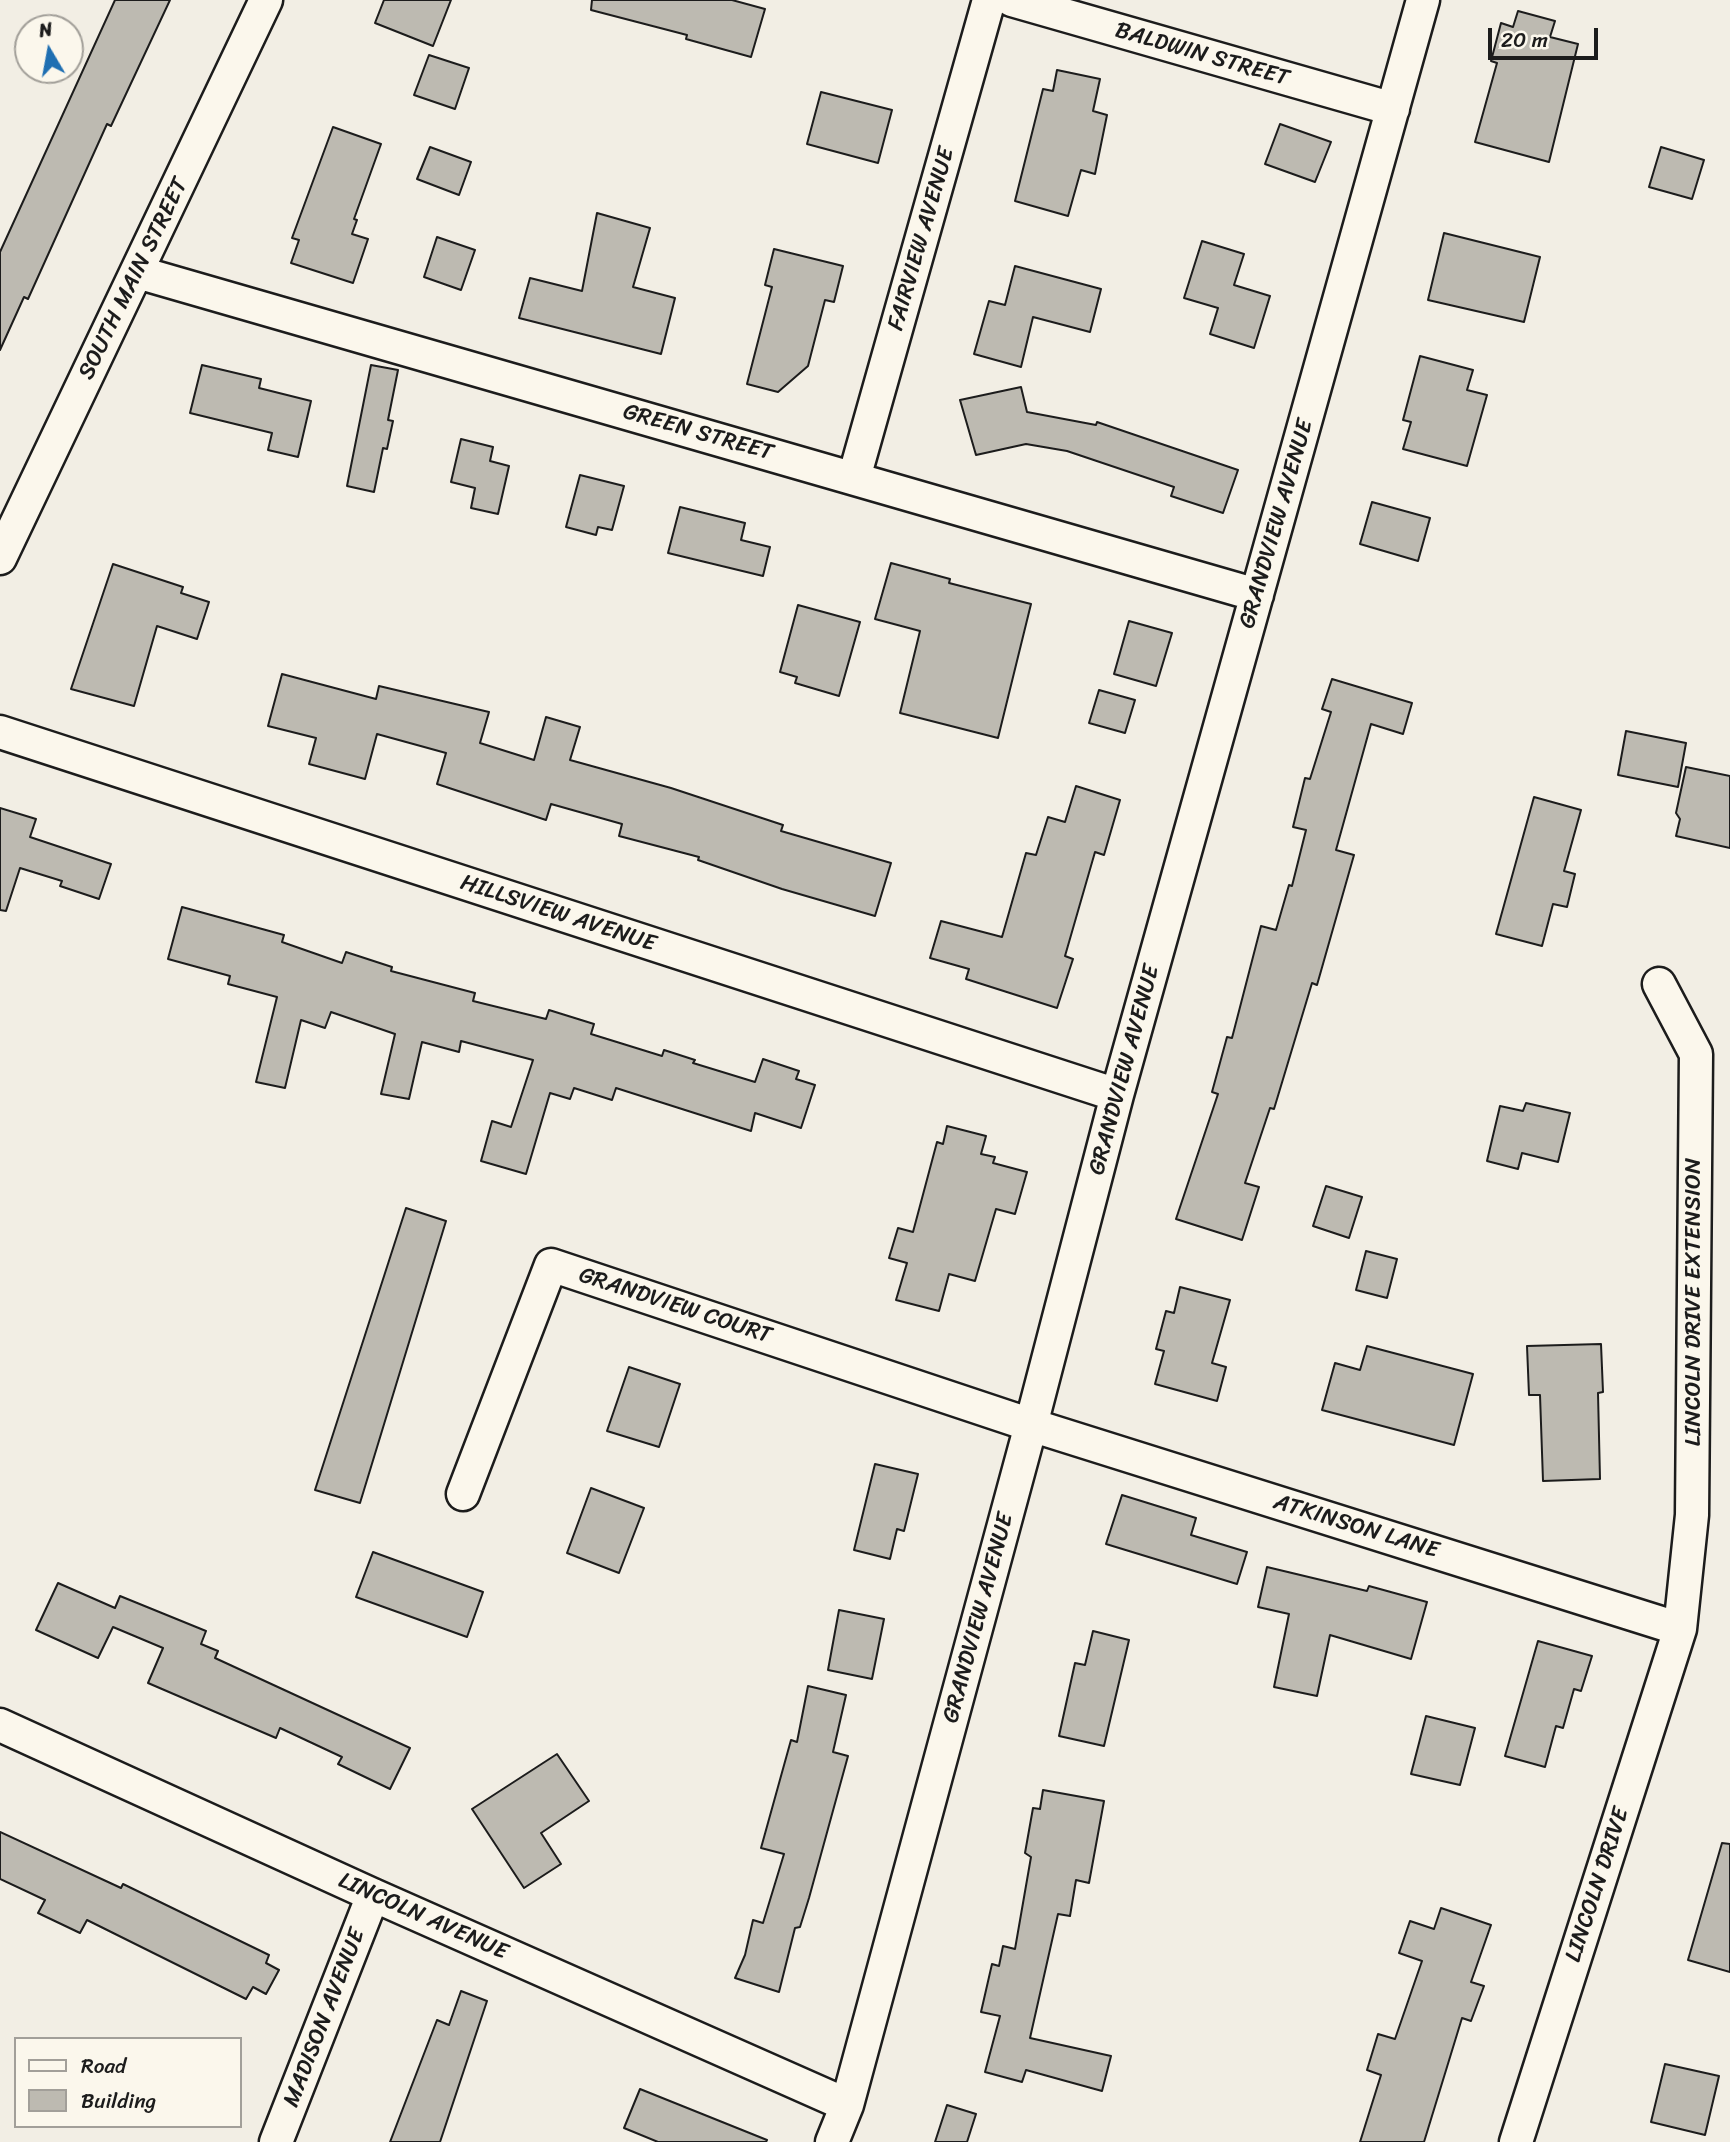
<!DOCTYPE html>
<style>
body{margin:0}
#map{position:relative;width:1730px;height:2142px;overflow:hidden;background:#f2eee4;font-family:Sriracha,sans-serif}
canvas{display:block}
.legend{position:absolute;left:14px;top:2037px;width:228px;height:91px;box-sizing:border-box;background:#fbf7ec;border:2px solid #a29f99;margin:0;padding:9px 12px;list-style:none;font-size:21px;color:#1c1c1c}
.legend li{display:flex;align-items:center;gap:14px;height:35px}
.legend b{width:35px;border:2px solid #a29f99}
.north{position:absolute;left:14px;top:14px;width:70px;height:70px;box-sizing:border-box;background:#fbf7ec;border:2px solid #a29f99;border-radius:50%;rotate:350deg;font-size:19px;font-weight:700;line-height:28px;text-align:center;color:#1c1c1c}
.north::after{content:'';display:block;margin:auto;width:24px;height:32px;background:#1f6fb2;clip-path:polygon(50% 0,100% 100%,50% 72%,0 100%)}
.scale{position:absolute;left:1488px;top:28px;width:110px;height:32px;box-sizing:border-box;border:4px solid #1c1c1c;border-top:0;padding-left:9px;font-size:21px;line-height:24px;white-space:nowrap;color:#1c1c1c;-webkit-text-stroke:5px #fbf7ec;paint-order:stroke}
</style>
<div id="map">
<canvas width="1730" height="2142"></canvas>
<ul class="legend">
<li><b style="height:9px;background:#fbf7ec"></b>Road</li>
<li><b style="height:19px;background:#bdbab1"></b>Building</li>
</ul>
<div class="north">N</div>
<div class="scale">20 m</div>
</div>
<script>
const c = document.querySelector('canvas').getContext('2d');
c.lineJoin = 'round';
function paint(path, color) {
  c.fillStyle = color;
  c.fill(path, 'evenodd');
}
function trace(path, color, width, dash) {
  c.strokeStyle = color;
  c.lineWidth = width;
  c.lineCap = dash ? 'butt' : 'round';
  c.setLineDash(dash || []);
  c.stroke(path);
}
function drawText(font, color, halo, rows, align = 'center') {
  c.font = font + ' Sriracha,sans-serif';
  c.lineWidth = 5;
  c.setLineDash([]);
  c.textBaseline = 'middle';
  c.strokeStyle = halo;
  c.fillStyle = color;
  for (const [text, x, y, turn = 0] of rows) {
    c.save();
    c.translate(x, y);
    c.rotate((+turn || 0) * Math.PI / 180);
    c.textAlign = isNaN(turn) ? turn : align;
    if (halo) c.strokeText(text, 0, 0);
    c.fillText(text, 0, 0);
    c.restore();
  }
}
const building = new Path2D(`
 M 115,0 L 170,0 L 111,126 L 107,124 L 28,299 L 24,297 L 0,350 L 0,252 Z
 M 384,0 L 451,0 L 433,46 L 375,23 Z
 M 592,0 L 732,0 L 765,9 L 751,57 L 686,39 L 687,35 L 591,10 Z
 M 1518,11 L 1555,21 L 1550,37 L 1578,44 L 1549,162 L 1475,142 L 1497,63 L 1491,61 L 1501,23 L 1513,27 Z
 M 429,55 L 469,68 L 455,109 L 414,95 Z
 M 1057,70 L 1100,79 L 1093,111 L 1107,115 L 1095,174 L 1081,170 L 1068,216 L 1015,201 L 1043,89 L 1053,91 Z
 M 821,92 L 892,110 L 878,163 L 807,144 Z
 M 1280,124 L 1331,142 L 1315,182 L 1265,164 Z
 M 333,127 L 381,144 L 354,219 L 357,220 L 352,234 L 368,239 L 353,283 L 291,263 L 299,240 L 292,238 Z
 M 430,147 L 471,162 L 459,195 L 417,179 Z
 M 1661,147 L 1704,160 L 1692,199 L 1649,187 Z
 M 597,213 L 650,228 L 633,287 L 675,298 L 661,354 L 519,318 L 530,278 L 582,291 Z
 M 1444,233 L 1540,257 L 1524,322 L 1428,300 Z
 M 437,237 L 475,250 L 461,290 L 424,277 Z
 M 1202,241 L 1244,254 L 1234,285 L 1270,296 L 1254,348 L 1210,334 L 1218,308 L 1184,298 Z
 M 774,249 L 843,266 L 834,302 L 825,300 L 808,366 L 778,392 L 747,384 L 772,287 L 765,285 Z
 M 1015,266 L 1101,289 L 1090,332 L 1033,317 L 1021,367 L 974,354 L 989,301 L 1005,305 Z
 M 1420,356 L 1473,370 L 1467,390 L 1487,395 L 1467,466 L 1403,449 L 1411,422 L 1403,420 Z
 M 202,365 L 261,379 L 259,388 L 311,401 L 298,457 L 268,450 L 272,433 L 190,413 Z
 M 371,365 L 398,370 L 388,420 L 393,421 L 387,449 L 383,448 L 374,492 L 347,486 Z
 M 1021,387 L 1027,412 L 1096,425 L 1097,422 L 1238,470 L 1223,513 L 1171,496 L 1174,487 L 1067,451 L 1026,444 L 976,455 L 960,400 Z
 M 461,439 L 493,447 L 490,461 L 509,466 L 498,514 L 471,508 L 475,488 L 451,482 Z
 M 580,475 L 624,486 L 612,530 L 598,527 L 596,535 L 566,527 Z
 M 1372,502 L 1430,518 L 1418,561 L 1360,544 Z
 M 680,507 L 745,523 L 741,540 L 770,547 L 763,576 L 668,553 Z
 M 891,563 L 950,579 L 949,583 L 1031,604 L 998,738 L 900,713 L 920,631 L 875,619 Z
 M 113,564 L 183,587 L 181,593 L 209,602 L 197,639 L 157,626 L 134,706 L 71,689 Z
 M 798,605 L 860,622 L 839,696 L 795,683 L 797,677 L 780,672 Z
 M 1129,621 L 1172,633 L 1156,686 L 1114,674 Z
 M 282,674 L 376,699 L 379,686 L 489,712 L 480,743 L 534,760 L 546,717 L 580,727 L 570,760 L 671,788 L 783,825 L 781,831 L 891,863 L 875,916 L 782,889 L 698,860 L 699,857 L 619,836 L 622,824 L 551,804 L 546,820 L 437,784 L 446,753 L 377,734 L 365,779 L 309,764 L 316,738 L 268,726 Z
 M 1332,679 L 1412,703 L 1403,734 L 1371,724 L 1336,850 L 1354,855 L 1317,985 L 1312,983 L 1274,1109 L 1270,1108 L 1245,1183 L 1259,1187 L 1242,1240 L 1176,1219 L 1218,1094 L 1212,1092 L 1227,1037 L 1232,1038 L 1261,926 L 1276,930 L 1289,885 L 1292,886 L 1306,830 L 1293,827 L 1305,778 L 1310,779 L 1331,712 L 1322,709 Z
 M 1099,690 L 1135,700 L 1125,733 L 1089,723 Z
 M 1626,731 L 1686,743 L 1678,787 L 1618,775 Z
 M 1686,767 L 1730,776 L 1730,848 L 1676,836 L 1680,819 L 1676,813 Z
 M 1076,786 L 1120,800 L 1104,855 L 1095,852 L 1065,956 L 1073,959 L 1057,1008 L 966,979 L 969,969 L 930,958 L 941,921 L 1002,937 L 1026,853 L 1036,855 L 1048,817 L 1065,822 Z
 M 1534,797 L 1581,810 L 1564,871 L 1575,874 L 1567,907 L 1553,904 L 1542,946 L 1496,934 Z
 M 0,808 L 36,819 L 30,837 L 111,864 L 99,899 L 60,886 L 62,881 L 20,868 L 6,911 L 0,910 Z
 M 182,907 L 284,935 L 282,942 L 342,963 L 346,952 L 392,967 L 391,971 L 475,993 L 473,1001 L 546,1019 L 549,1010 L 594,1024 L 591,1034 L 662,1056 L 664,1050 L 695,1060 L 693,1063 L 755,1082 L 763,1059 L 799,1071 L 796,1079 L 815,1085 L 801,1128 L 755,1113 L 751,1131 L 616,1088 L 612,1100 L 574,1088 L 570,1099 L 550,1093 L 526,1174 L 481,1161 L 492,1121 L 511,1127 L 533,1060 L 461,1041 L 459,1052 L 422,1042 L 409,1099 L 381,1094 L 395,1034 L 331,1012 L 325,1028 L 301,1020 L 285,1088 L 256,1082 L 277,997 L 228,984 L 230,976 L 168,959 Z
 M 1526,1103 L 1570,1113 L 1558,1162 L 1522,1153 L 1518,1169 L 1487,1161 L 1500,1106 L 1523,1111 Z
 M 947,1126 L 986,1136 L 981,1154 L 995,1157 L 993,1163 L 1027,1172 L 1015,1214 L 996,1209 L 975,1281 L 949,1274 L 939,1311 L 896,1300 L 907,1263 L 889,1258 L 898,1228 L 913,1232 L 937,1142 L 943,1144 Z
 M 1326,1186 L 1362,1197 L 1349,1238 L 1313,1226 Z
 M 406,1208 L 446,1221 L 360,1503 L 315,1490 Z
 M 1366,1251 L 1397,1259 L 1387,1298 L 1356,1290 Z
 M 1180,1287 L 1230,1300 L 1212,1363 L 1226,1367 L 1217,1401 L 1155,1384 L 1164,1351 L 1156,1349 L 1166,1311 L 1174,1313 Z
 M 1601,1344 L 1603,1392 L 1598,1393 L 1600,1479 L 1543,1481 L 1540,1395 L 1529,1395 L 1527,1346 Z
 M 1367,1346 L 1473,1374 L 1454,1445 L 1322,1410 L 1335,1363 L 1360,1370 Z
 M 629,1367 L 680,1384 L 659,1447 L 607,1431 Z
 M 875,1464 L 918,1474 L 904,1531 L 897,1529 L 890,1559 L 854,1550 Z
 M 591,1488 L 644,1508 L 619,1573 L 567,1553 Z
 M 1122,1495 L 1196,1518 L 1191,1535 L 1247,1552 L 1237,1584 L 1106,1544 Z
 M 373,1552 L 483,1592 L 467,1637 L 356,1597 Z
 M 1267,1567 L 1367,1591 L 1369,1586 L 1427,1602 L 1411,1659 L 1330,1635 L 1317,1696 L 1274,1687 L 1289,1614 L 1258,1607 Z
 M 58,1583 L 115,1608 L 120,1596 L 206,1631 L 201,1644 L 218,1651 L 215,1658 L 410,1748 L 390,1789 L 338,1764 L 342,1757 L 280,1728 L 276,1738 L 148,1683 L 163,1648 L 113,1627 L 98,1658 L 36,1630 Z
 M 839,1610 L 884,1619 L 872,1679 L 828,1670 Z
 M 1093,1631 L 1129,1640 L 1104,1746 L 1059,1736 L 1075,1663 L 1085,1665 Z
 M 1538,1641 L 1592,1656 L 1581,1691 L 1574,1689 L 1563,1728 L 1556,1726 L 1545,1767 L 1505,1756 Z
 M 808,1686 L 846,1695 L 833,1752 L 848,1756 L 809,1898 L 800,1927 L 795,1928 L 779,1992 L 735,1978 L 745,1955 L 753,1920 L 763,1923 L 784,1854 L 761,1848 L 791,1740 L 797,1742 Z
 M 1426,1716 L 1475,1728 L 1460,1785 L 1411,1774 Z
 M 557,1754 L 589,1801 L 541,1833 L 561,1864 L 524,1888 L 472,1809 Z
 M 1043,1790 L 1104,1801 L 1089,1883 L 1076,1880 L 1070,1916 L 1058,1914 L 1030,2038 L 1111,2056 L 1102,2091 L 1026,2070 L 1022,2082 L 985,2072 L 1000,2016 L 981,2012 L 992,1964 L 999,1966 L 1003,1946 L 1015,1949 L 1031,1857 L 1025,1853 L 1033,1808 L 1040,1809 Z
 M 0,1832 L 121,1888 L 123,1884 L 269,1955 L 266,1963 L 279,1970 L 266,1994 L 253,1987 L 246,1999 L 87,1920 L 80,1933 L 38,1913 L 45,1900 L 0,1879 Z
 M 1722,1843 L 1730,1844 L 1730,1972 L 1688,1960 Z
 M 1441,1908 L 1491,1925 L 1471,1982 L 1484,1986 L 1471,2021 L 1462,2018 L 1424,2142 L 1360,2142 L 1381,2075 L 1367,2070 L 1378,2034 L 1395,2039 L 1422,1961 L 1399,1953 L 1410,1921 L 1434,1929 Z
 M 461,1991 L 487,2001 L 440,2142 L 390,2142 L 437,2020 L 449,2025 Z
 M 1665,2064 L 1719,2076 L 1705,2135 L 1651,2122 Z
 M 640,2089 L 767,2140 L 766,2142 L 658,2142 L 624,2128 Z
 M 947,2105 L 976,2114 L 967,2142 L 935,2142 Z`);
paint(building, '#bdbab1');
trace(building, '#1c1c1c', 2);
const minor = new Path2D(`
 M 1012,0 L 1393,109
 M 137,272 L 1257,595
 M 854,478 L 989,0
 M 0,558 L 266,0
 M 0,732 L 1117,1095
 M 463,1494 L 551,1265 L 1031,1425 L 1680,1629
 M 0,1725 L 373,1895 L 847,2105
 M 276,2142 L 373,1895
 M 832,2142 L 847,2105 L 1031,1425 L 1117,1095 L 1423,0
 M 1516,2142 L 1680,1629 L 1692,1515 L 1696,1054 L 1659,984`);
trace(minor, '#1c1c1c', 37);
trace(minor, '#fbf7ec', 32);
drawText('23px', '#1c1c1c', '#fbf7ec', [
 ["BALDWIN STREET",1202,55,16],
 ["FAIRVIEW AVENUE",922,239,-74],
 ["SOUTH MAIN STREET",134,279,-64],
 ["GREEN STREET",698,433,16],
 ["GRANDVIEW AVENUE",1277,524,-74],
 ["HILLSVIEW AVENUE",558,914,18],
 ["GRANDVIEW AVENUE",1125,1070,-75],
 ["LINCOLN DRIVE EXTENSION",1694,1302,-90],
 ["GRANDVIEW COURT",675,1306,18],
 ["ATKINSON LANE",1356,1527,17],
 ["GRANDVIEW AVENUE",979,1618,-75],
 ["LINCOLN DRIVE",1598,1885,-72],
 ["LINCOLN AVENUE",423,1917,24],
 ["MADISON AVENUE",325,2018,-69]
]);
</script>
